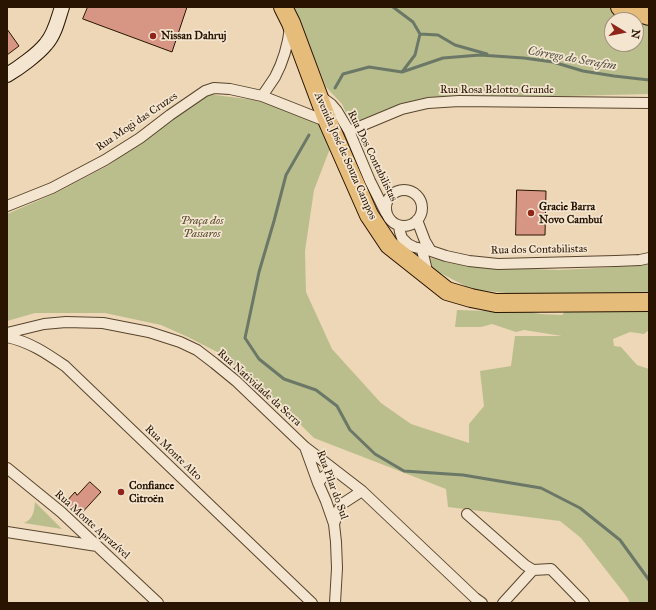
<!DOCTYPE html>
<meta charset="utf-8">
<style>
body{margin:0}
#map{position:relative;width:656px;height:610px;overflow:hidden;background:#edd7b6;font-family:"IM FELL Great Primer",serif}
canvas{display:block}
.frame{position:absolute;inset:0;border:8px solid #281401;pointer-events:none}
.north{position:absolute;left:604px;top:12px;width:40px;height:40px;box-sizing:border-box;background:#f3e5d0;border:1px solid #a2917d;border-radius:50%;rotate:100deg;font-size:11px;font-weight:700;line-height:16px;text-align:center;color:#281401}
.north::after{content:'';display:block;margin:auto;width:14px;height:18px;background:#8f2418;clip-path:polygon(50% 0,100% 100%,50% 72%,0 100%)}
</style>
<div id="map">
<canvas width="656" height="610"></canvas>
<div class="frame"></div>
<div class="north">N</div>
</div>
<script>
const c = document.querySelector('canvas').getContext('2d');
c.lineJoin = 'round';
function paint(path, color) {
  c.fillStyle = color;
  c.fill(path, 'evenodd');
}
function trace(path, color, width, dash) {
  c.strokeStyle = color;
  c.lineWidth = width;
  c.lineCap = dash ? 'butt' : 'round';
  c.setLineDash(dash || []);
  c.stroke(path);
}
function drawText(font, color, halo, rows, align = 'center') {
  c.font = font + ' "IM FELL Great Primer",serif';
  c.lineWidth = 3.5;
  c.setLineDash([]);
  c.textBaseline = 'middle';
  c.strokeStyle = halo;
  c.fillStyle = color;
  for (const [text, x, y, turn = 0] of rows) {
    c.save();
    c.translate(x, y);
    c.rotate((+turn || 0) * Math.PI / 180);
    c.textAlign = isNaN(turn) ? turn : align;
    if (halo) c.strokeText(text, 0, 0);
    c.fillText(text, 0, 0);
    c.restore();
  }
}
paint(new Path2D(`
 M 294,7 L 619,7 L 649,16 L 649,94 L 527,97 L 395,106 L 351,124 L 342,104 L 326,87 ZM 612,20 L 636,20 L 636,44 L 612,44 Z
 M 207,94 L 263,101 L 317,121 L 331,146 L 314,190 L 305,251 L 306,292 L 332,349 L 381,403 L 411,424 L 469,443 L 469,424 L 484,406 L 480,371 L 511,366 L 515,336 L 562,336 L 524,330 L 516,332 L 492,324 L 481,327 L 455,327 L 457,310 L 487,311 L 516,309 L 540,314 L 562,315 L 567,309 L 649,308 L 649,330 L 644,334 L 630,332 L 613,339 L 614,346 L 621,347 L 637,365 L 649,369 L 649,603 L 630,603 L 627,597 L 581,538 L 560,521 L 448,507 L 446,489 L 314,438 L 287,411 L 221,354 L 188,337 L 161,325 L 105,313 L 35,313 L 7,321 L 7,214 L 56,193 L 109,165 Z
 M 425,257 L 479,267 L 559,270 L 635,266 L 649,264 L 649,295 L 524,295 L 471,289 L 431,268 Z
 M 35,502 L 62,529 L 24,523 C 33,519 34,512 35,502 Z`), '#babe8d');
trace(new Path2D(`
 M 393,7 L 413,22 L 420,34 L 415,55 L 402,72
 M 420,34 L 438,35 L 455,45 L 487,54
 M 335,88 L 343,74 L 369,67 L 402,72 L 443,58 L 480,55 L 524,58 L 553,62 L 583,71 L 614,76 L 649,80
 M 309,135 L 286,175 L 274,221 L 259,272 L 245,338 L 259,359 L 284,379 L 316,390 L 337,406 L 350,430 L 375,454 L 404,471 L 463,475 L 541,488 L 580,508 L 620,540 L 649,580`), '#6c7867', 3);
const building = new Path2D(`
 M 88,7 L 187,7 L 172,52 L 83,19 Z
 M 7,29 L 19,46 L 7,55 Z
 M 517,190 L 546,191 L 545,235 L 516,235 Z
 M 90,482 L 101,492 L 79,516 L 65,503 L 75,492 L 77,495 Z`);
paint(building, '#d79684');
trace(building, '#281401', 1);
const street = new Path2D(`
 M 262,96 C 267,89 271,83 275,77 C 283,62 288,44 290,28
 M 320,96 L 331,104 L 337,111 L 349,131 L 370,181 L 386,213
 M 349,131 L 402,109 L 428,103 L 459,101 L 649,103
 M386 208a18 18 0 1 1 36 0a18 18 0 1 1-36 0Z
 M 7,206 L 52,188 L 105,160 L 140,138 L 170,115 L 205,91 L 214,88 L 230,89 L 262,96 L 328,122
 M 417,220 L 425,241 L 431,251
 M 399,226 L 400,232 L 402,238 L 408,244 L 414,247 L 431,251 L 446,256 L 469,261 L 498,264 L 616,261 L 640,260 L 649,258
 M 422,250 L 428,275
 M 7,333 L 44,324 L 66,322 L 103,323 L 149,332 L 180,342 L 197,350 L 214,363 L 236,381 L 305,447 L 362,491 L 475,598 L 482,603
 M 7,337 C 30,342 46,353 65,366 L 312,603
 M 305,447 L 318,483 L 326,501 L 334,524 L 336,542 L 337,568 L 335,603
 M 7,468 L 61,512 L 158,603
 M 318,483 L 323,477 L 334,470
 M 467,514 L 525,565 L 533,570 L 551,569 L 584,603
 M 334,524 L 339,509 L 342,504 L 362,491
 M 7,532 L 97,546
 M 503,603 L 533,570`);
const secondary = new Path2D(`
 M 7,75 C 19,68 38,54 46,44 C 55,34 58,19 62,7`);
const highway = new Path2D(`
 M 283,7 L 291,23 L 328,122 L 369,215 L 389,245 L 447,291 L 471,298 L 496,303 L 649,302
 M 620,7 L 649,16`);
trace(street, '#59452e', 12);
trace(secondary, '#281401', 16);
trace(highway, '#281401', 20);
trace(street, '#f3e5d0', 10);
trace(secondary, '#f3e5d0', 14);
trace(highway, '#e6bc7b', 18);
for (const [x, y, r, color] of [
 [153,36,4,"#8f2418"],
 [531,213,4,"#8f2418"],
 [121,492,4,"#8f2418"]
]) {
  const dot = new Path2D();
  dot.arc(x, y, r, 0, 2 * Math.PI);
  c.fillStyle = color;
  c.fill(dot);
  trace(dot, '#f3e5d0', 1.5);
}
drawText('bold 11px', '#281401', '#f3e5d0', [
 ["Nissan Dahruj",161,36],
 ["Gracie Barra",539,207],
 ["Novo Cambuí",539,220],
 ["Confiance",129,486],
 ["Citroën",129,499]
], 'left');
drawText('11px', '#281401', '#f3e5d0', [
 ["Rua Rosa Belotto Grande",497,90],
 ["Rua Mogi das Cruzes",137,122,-34],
 ["Avenida José de Souza Campos",345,156,66],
 ["Rua Dos Contabilistas",372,156,64],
 ["Rua dos Contabilistas",539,250,-1],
 ["Rua Natividade da Serra",259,388,42],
 ["Rua Monte Alto",173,453,44],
 ["Rua Pilar do Sul",332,485,70],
 ["Rua Monte Aprazível",92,525,42]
]);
drawText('italic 11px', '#54472b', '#f3e5d0', [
 ["Praça dos",202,221],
 ["Passaros",202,234]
]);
drawText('italic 12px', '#504e3c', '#f3e5d0', [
 ["Córrego do Serafim",572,59,10]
]);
</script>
